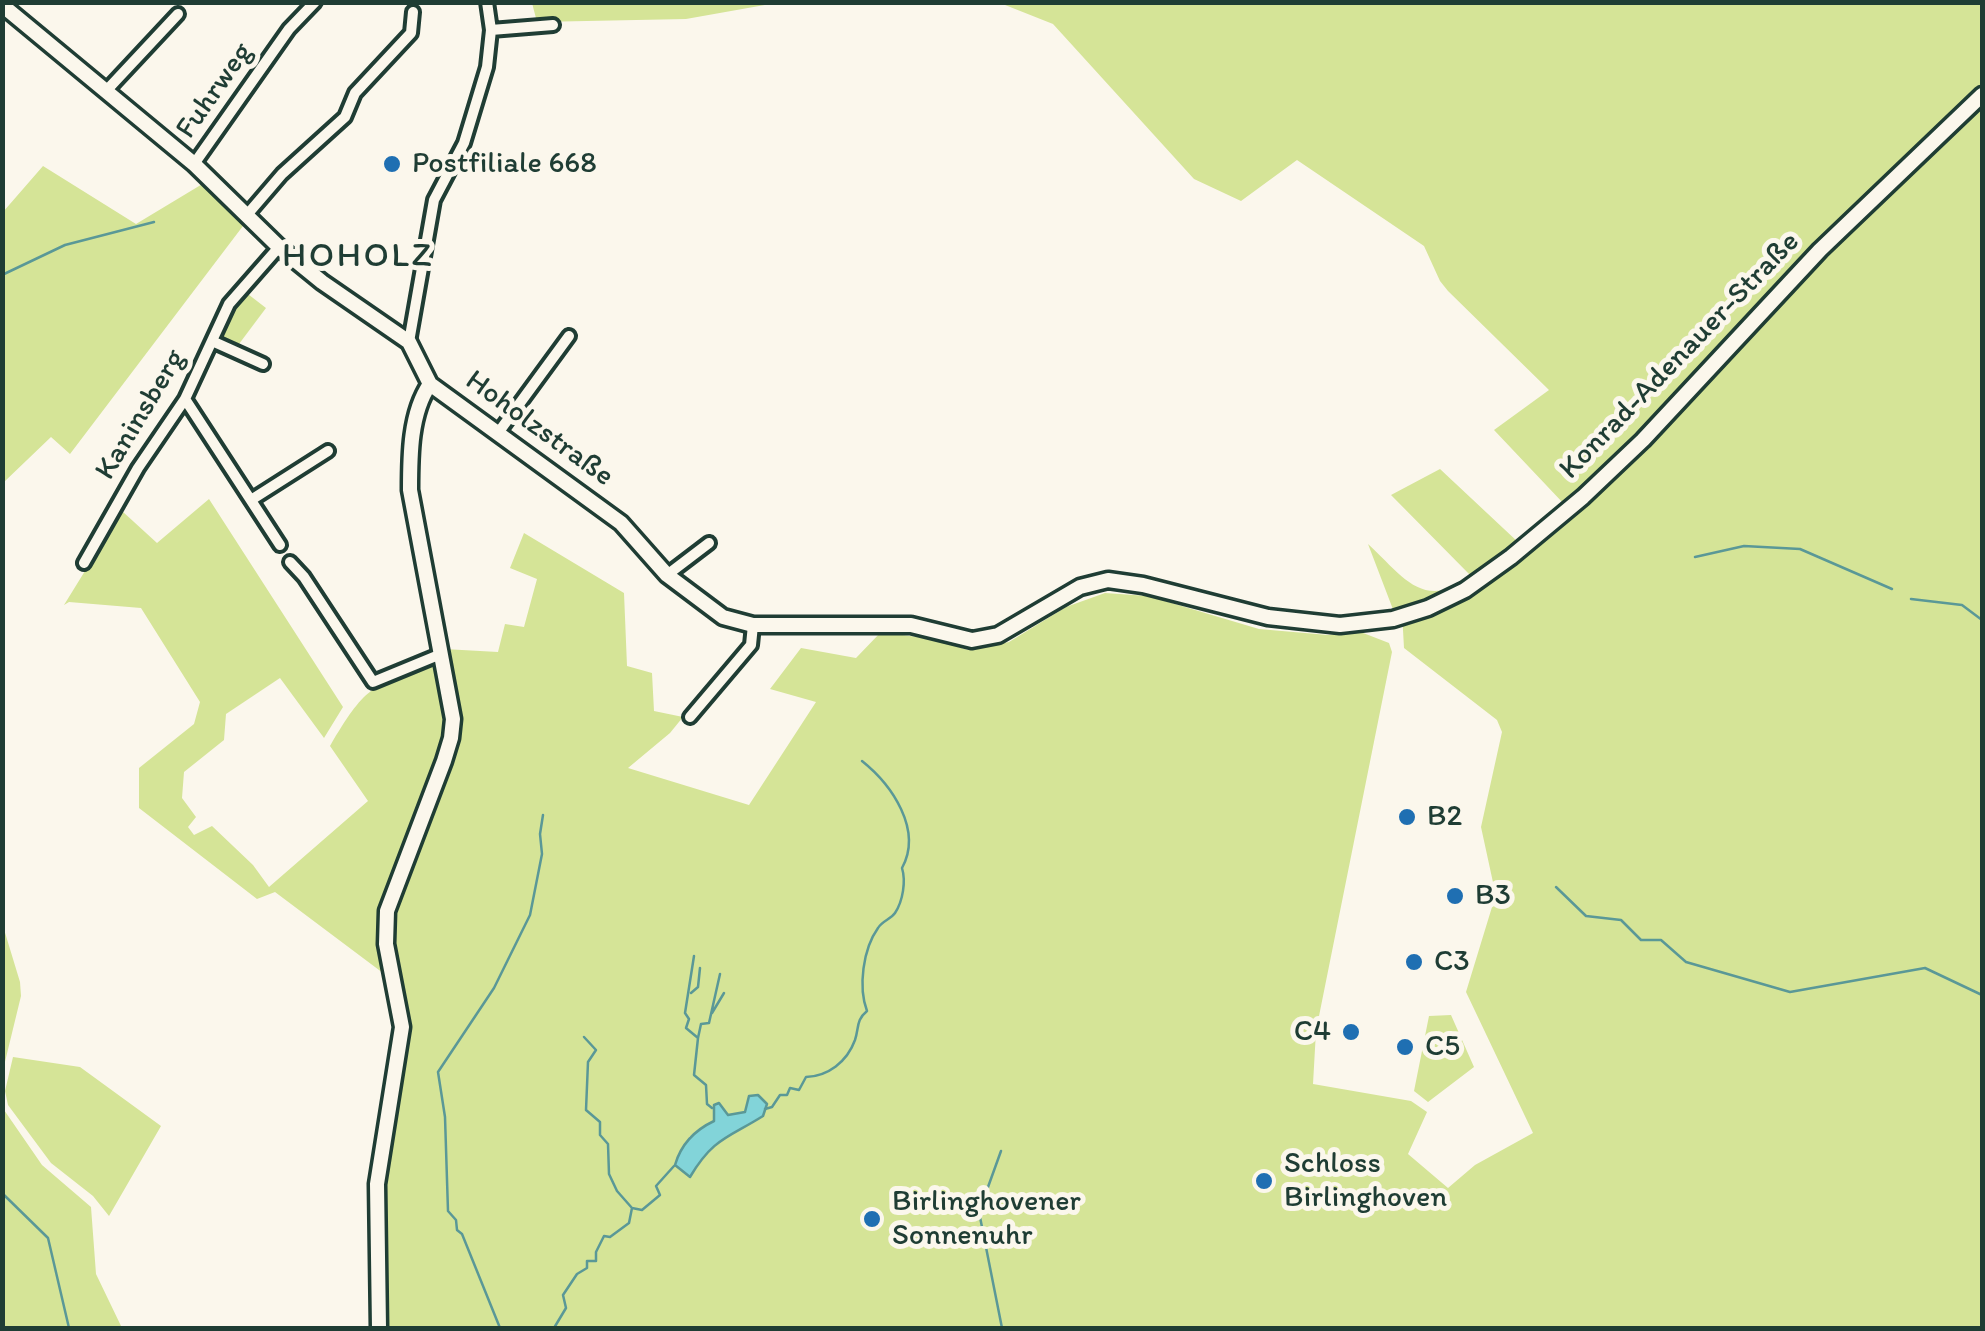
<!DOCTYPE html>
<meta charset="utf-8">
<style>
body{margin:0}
#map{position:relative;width:1985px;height:1331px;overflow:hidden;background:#fbf7ec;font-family:Itim,sans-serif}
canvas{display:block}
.frame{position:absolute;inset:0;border:5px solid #1f3d34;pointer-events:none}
</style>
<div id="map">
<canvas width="1985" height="1331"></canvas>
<div class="frame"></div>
</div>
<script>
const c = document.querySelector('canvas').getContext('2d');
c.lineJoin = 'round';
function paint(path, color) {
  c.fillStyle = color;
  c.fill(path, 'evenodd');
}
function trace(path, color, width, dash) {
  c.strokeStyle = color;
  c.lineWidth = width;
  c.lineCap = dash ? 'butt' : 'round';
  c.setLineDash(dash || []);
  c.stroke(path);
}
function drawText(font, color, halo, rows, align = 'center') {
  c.font = font + ' Itim,sans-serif';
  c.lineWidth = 10;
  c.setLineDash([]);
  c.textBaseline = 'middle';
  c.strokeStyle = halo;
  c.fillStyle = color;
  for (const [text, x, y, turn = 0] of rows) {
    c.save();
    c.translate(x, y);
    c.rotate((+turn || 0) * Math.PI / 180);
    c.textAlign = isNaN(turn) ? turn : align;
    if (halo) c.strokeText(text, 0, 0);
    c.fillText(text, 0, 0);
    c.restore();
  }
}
paint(new Path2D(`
 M 532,3 L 776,3 L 686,19 L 537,22 Z
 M 1000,3 L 1982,3 L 1982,1328 L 382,1328 L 386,1171 L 408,1030 L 393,938 L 396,907 L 454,749 L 444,649 L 498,652 L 505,624 L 524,627 L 537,579 L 510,568 L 524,533 L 624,593 L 627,666 L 652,673 L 654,711 L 683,717 L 670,733 L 628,768 L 749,805 L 816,702 L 770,689 L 801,648 L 856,658 L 881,632 L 932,639 L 968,650 L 1009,642 L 1066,607 L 1105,593 L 1148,596 L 1259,629 L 1328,635 L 1358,631 L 1389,643 L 1392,652 L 1316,1031 L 1313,1084 L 1411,1101 L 1427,1112 L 1408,1154 L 1448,1188 L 1475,1165 L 1533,1133 L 1466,992 L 1492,907 L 1494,887 L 1481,827 L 1502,732 L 1497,720 L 1404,648 L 1402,612 L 1394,612 L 1368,544 C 1403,576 1423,612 1471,576 L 1391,495 L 1440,469 L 1519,543 L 1564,504 L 1494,430 L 1549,390 L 1448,291 L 1440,281 L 1424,246 L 1297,160 L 1241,201 L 1194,179 L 1053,24 ZM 749,1102 L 752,1123 L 735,1130 L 705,1153 L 689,1137 L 714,1121 L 713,1109 L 719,1104 L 728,1115 L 745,1113 Z
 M 43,166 L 136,224 L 209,180 L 246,222 L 70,454 L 51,437 L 3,483 L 3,212 Z
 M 244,291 L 266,308 L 236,348 L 218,340 L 227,318 Z
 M 209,499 L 343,707 L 324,738 L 280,678 L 226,714 L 224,740 L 184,772 L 182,798 L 196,817 L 188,827 L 194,835 L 212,826 L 253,865 L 269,887 L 368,801 L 330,746 C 365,687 370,687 432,661 L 438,663 L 447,731 L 384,902 L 379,924 L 383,973 L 275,892 L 257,899 L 139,808 L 139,768 L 194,724 L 200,702 L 141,608 L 69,602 L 64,605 L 122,511 L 157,543 Z
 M 3,926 L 20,982 L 21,996 L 3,1070 Z
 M 1451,1015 L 1474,1067 L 1428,1102 L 1414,1091 L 1429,1016 Z
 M 13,1057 L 80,1067 L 161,1126 L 109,1216 L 93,1196 L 51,1163 L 8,1105 L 5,1091 Z
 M 2,1107 L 42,1165 L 91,1207 L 96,1274 L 122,1328 L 3,1327 Z`), '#d5e497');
const water = new Path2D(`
 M 758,1095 L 767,1104 L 763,1116 C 728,1138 713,1138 690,1177 L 675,1165 C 681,1144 695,1130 714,1121 L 714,1105 L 719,1103 L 728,1115 L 745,1112 L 749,1096 Z`);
paint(water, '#82d4d9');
trace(water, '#5a9897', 2.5);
trace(new Path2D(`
 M 2,275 L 65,245 L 154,222
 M 1695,557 L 1744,546 L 1800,549 L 1892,589
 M 1911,599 L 1962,605 L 1982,620
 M 1556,887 L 1586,916 L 1621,920 L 1641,940 L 1661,940 L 1686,962 L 1790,992 L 1925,968 L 1982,995
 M 694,956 L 685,1013 L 689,1019 L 686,1028 L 698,1038 L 694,1075 L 706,1085 L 707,1104 L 712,1108
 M 691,993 L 698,987 L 700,968
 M 712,1013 L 724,993
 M 584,1037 L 596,1050 L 588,1062 L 586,1110 L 600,1122 L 600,1135 L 608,1144 L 609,1174 L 617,1191 L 632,1208
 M 698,1038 L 701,1024 L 709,1023 L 720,974
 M 765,1109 L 772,1107 L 780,1095 L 787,1095 L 790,1088 L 799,1090 L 806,1077 C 828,1076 847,1062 855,1040 C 859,1028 856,1020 867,1011 C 858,987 863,949 878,928 C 882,921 891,919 895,913 C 903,901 906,881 902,868 C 923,830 892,785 862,761
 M 1001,1151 L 979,1212 L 1002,1328
 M 2,1193 L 48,1238 L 69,1328
 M 500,1328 L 462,1234 L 457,1230 L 456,1220 L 448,1211 L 445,1117 L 438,1072 L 494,988 L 530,915 L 542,854 L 540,834 L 543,815
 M 554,1328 L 566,1308 L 563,1295 L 577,1274 L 587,1268 L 587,1261 L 596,1261 L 596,1252 L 604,1236 L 610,1237 L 629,1223 L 632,1208 L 642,1210 L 660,1195 L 656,1186 L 674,1166`), '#5a9897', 2.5);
const street = new Path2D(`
 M 491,30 L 553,25
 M 106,91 L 178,14
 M 194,164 L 289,29 L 315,2
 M 246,216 L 282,174 L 345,117 L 355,93 L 411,33 L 413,12
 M 212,341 L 263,364
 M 409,342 L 434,200 L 464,143 L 487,67 L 491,30 L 487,2
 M 185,399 L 280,545
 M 498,433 L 569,336
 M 251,500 L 328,451
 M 290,562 L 304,577 L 373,682 L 441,654
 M 84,563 L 138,468 L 185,399 L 229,304 L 279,247
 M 667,575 L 709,543
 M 690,717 L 751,645 L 753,625`);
const secondary = new Path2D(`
 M 2,5 L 194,164 L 279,247 L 322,282 L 409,342 L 430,384 L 621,523 L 667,575 L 723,617 L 753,625 L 911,625 L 972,640 L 998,635 L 1080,587 L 1108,580 L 1143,585 L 1268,617 L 1340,625 L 1393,619 L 1428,608 L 1465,590 L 1511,557 L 1583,497 L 1643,440 L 1820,250 L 1982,95
 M 379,1328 L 377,1184 L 402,1027 L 386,944 L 387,911 L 444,761 L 451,738 L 453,719 L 410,490 C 410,456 410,413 430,384`);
trace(street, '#1f3d34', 18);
trace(secondary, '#1f3d34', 21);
trace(street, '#fbf7ec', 10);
trace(secondary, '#fbf7ec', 14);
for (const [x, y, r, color] of [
 [392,164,10,"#1f6fb2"],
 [1407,817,10,"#1f6fb2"],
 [1455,896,10,"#1f6fb2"],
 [1414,962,10,"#1f6fb2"],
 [1351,1032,10,"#1f6fb2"],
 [1405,1047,10,"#1f6fb2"],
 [1264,1181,10,"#1f6fb2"],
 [872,1219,10,"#1f6fb2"]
]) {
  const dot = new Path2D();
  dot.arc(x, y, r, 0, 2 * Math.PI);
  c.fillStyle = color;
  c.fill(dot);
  trace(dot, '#fbf7ec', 4);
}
drawText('30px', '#1f3d34', '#fbf7ec', [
 ["Fuhrweg",215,91,-55],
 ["Konrad-Adenauer-Straße",1680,356,-46],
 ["Kaninsberg",141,415,-59],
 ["Hoholzstraße",539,429,36]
]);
drawText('30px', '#1f3d34', '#fbf7ec', [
 ["Postfiliale 668",412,164],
 ["B2",1427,817],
 ["B3",1475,896],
 ["C3",1434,962],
 ["C4",1331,1032,"right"],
 ["C5",1425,1047],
 ["Schloss",1284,1164],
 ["Birlinghoven",1284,1198],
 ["Birlinghovener",892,1202],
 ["Sonnenuhr",892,1236]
], 'left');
c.letterSpacing = '2.5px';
drawText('35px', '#1f3d34', '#fbf7ec', [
 ["HOHOLZ",358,257]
]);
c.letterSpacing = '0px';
</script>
